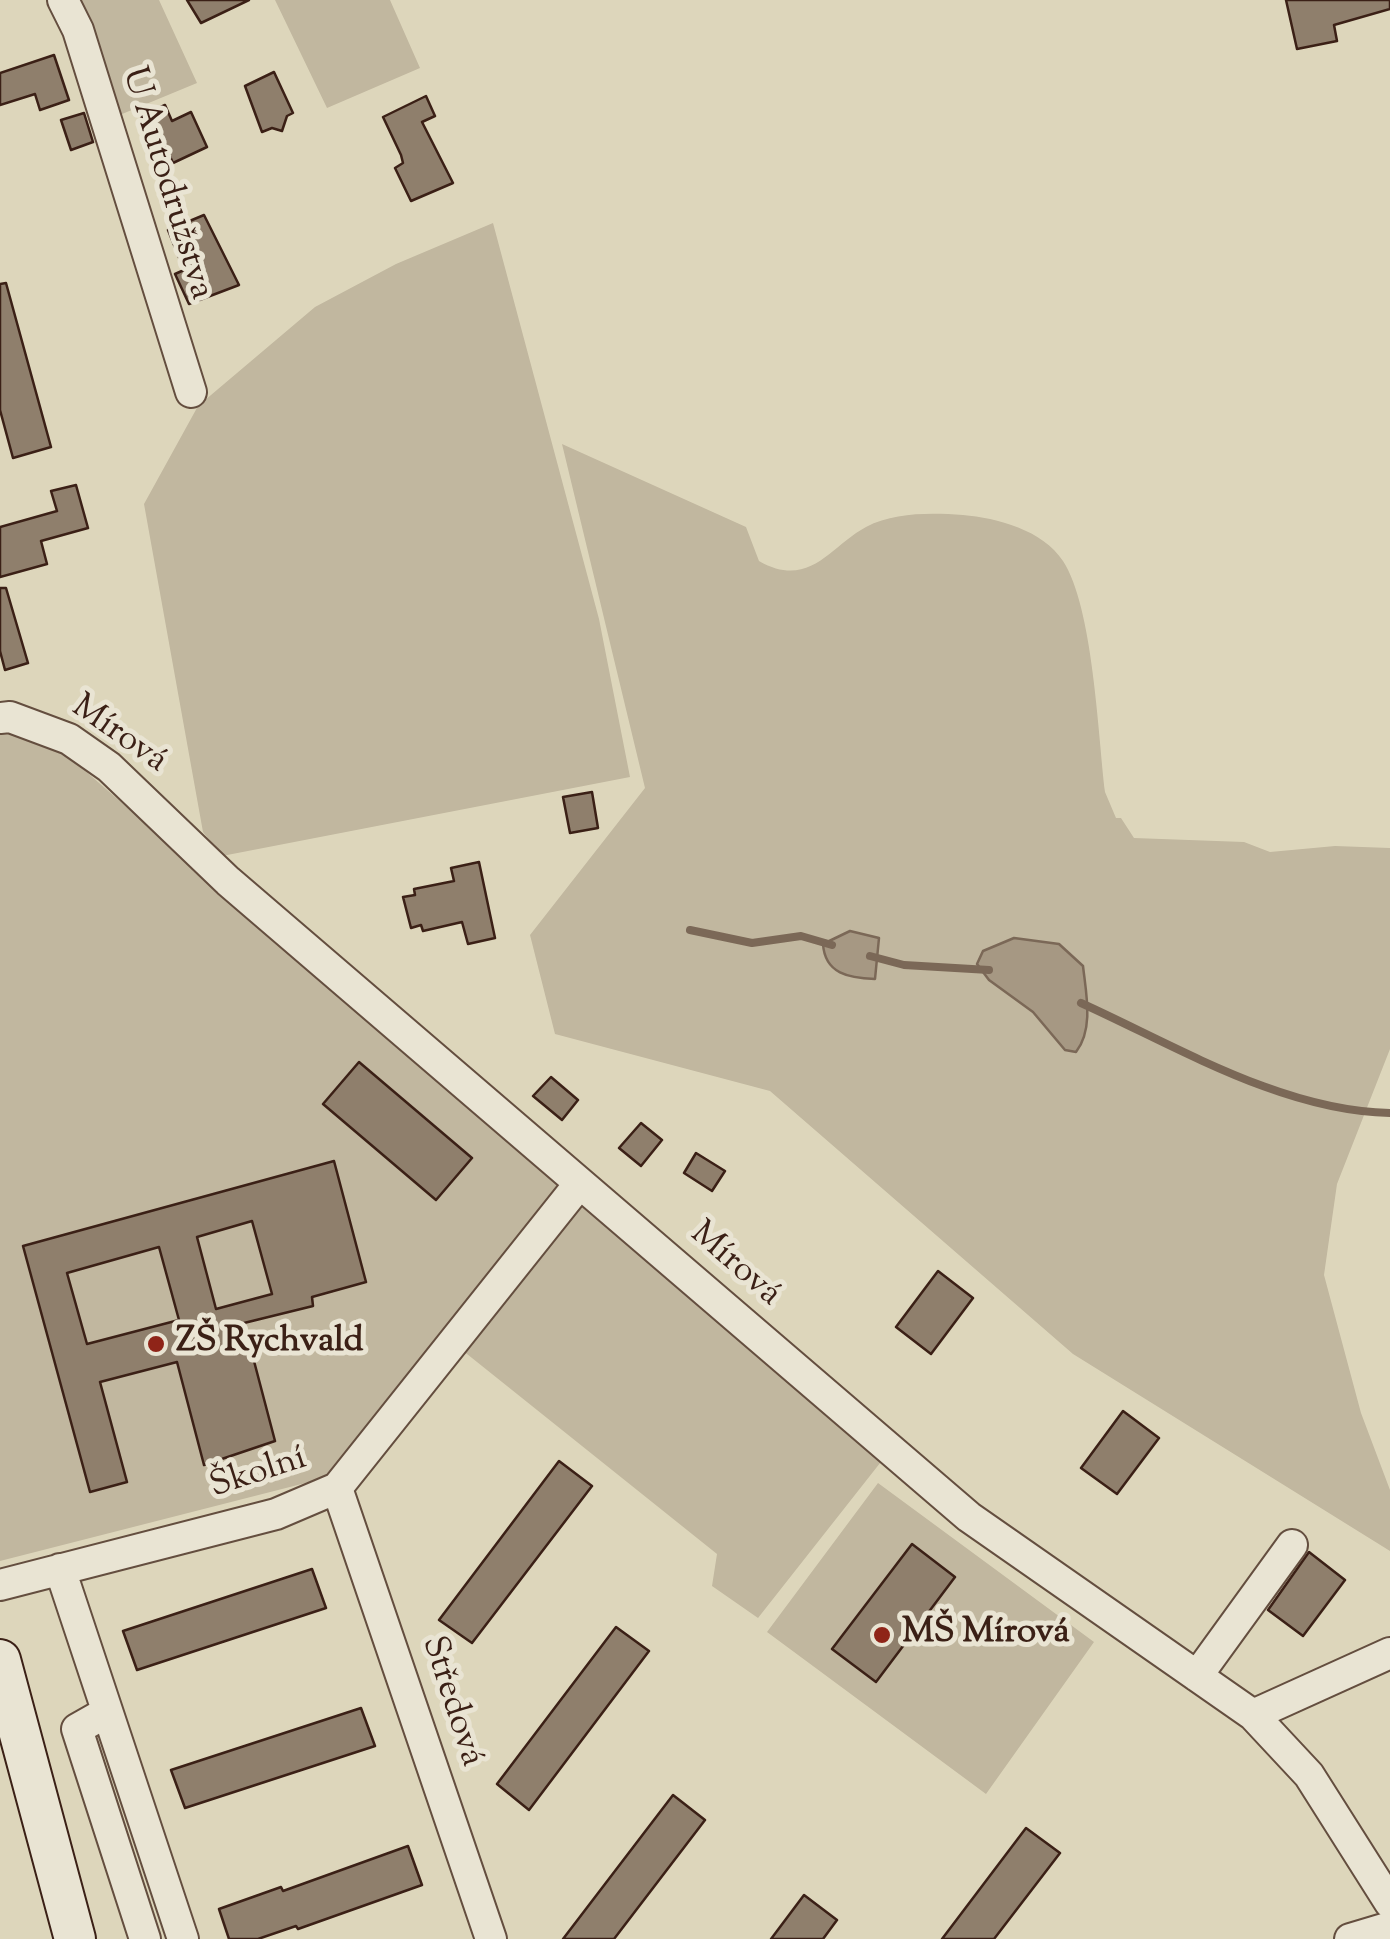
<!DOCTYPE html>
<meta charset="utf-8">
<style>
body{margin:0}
canvas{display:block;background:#ddd6bb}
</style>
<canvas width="1390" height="1939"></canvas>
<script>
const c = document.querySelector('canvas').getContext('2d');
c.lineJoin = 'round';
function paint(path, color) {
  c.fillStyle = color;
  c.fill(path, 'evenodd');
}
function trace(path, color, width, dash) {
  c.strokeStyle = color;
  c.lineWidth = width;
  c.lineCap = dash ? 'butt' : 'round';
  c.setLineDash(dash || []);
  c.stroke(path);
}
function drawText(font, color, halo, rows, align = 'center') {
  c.font = font + ' "Sorts Mill Goudy",serif';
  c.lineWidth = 10;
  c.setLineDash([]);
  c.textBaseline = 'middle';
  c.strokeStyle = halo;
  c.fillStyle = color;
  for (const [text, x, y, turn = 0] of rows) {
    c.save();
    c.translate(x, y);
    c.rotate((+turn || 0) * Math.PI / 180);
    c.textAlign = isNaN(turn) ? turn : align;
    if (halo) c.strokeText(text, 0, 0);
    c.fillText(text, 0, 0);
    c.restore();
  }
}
paint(new Path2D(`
 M 70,0 L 159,0 L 197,83 L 110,119 Z
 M 275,0 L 390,0 L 420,68 L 327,108 Z
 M 493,223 L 599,619 L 630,777 L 222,856 L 203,832 L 144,504 L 198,406 L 315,307 L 396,264 Z
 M 562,444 L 746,527 L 759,561 C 810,590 830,546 866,527 C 895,512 931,513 963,515 C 997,518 1043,530 1063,561 C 1093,607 1098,734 1105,792 L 1116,818 L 1121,818 L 1134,838 L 1244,842 L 1270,852 L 1335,846 L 1390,848 L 1390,1049 L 1337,1184 L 1324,1275 L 1361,1413 L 1390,1490 L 1390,1551 L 1073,1354 L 770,1091 L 555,1034 L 530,935 L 645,788 Z
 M 0,733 L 16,733 L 59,748 L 560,1185 L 329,1477 L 0,1561 Z
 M 578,1198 L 884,1458 L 758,1618 L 712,1586 L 717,1554 L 462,1350 Z
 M 878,1483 L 1094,1642 L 986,1794 L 767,1632 Z`), '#c1b79f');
const water = new Path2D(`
 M 850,931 L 879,938 L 875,979 C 849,978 825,974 823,944 Z
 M 1014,938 L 1059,944 L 1083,966 C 1086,993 1094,1029 1076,1052 L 1065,1050 L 1033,1012 L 989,980 L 977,964 L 983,951 Z`);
paint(water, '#a69883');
trace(water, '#7b6857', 2.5);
trace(new Path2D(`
 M 690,930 L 752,943 L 801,936 L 832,945
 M 870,956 L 904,965 L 989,970
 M 1081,1003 C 1178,1047 1283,1111 1390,1113`), '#7b6857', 8);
const building = new Path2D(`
 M 187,0 L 249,0 L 201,23 Z
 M 1286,0 L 1390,0 L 1390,9 L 1334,25 L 1337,41 L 1297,49 Z
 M 54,55 L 69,100 L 40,110 L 35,94 L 0,105 L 0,73 Z
 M 274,72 L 293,113 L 287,116 L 282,131 L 272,128 L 262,132 L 245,86 Z
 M 426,96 L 435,116 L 422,122 L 453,183 L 411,201 L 395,168 L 403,163 L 401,155 L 383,117 Z
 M 165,105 L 172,121 L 191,112 L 207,147 L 173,163 L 158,130 L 150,134 L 141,116 Z
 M 84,113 L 93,142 L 71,150 L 61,120 Z
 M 204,215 L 239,285 L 189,304 L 175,274 L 184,270 L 168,230 Z
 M 6,283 L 51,447 L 13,458 L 0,410 L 0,284 Z
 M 76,485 L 88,528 L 41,541 L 47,564 L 0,577 L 0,527 L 57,511 L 51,491 Z
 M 0,588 L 6,588 L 28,663 L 5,670 L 0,651 Z
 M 592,792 L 598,828 L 570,833 L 563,797 Z
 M 479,862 L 495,938 L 468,944 L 462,922 L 423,931 L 421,925 L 411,928 L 403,897 L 415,895 L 414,889 L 454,881 L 451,868 Z
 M 359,1062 L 472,1158 L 436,1200 L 323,1104 Z
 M 551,1077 L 578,1100 L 562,1120 L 533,1096 Z
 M 641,1123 L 662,1140 L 641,1166 L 619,1148 Z
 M 696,1153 L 725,1171 L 712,1191 L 684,1173 Z
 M 334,1161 L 366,1282 L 312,1297 L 313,1306 L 244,1323 L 275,1441 L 204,1465 L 177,1362 L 100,1382 L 127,1482 L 90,1492 L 23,1246 ZM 252,1221 L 272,1294 L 216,1309 L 197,1237 ZM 159,1247 L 179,1320 L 87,1344 L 67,1273 Z
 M 938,1271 L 973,1298 L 931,1354 L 896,1327 Z
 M 1123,1411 L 1159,1438 L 1117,1494 L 1081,1468 Z
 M 559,1461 L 592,1486 L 472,1643 L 439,1620 Z
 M 912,1544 L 955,1577 L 876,1682 L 832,1649 Z
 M 1309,1552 L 1345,1580 L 1303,1636 L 1268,1610 Z
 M 312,1569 L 326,1608 L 137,1670 L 123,1631 Z
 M 616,1627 L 649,1651 L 529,1810 L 497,1784 Z
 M 361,1708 L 375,1746 L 185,1808 L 171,1770 Z
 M 673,1795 L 705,1820 L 614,1939 L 563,1939 Z
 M 1026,1828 L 1060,1853 L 994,1939 L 942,1939 Z
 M 408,1846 L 422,1885 L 298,1929 L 296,1926 L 258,1939 L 229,1939 L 219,1909 L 281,1887 L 283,1891 Z
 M 804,1895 L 837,1920 L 823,1939 L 771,1939 Z`);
paint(building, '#8f7f6c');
trace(building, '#3b2016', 2.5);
const street = new Path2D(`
 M 63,0 L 78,30 L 191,392
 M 0,718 L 10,717 L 69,739 L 109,767 L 228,881 L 969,1517 L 1253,1715 L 1309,1775 L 1390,1903
 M 337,1488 L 491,1939
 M 60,1569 L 183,1939
 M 0,1585 L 276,1514 L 337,1488 L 580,1183
 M 1197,1676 L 1292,1545
 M 107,1712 L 77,1729 L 145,1939
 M 1253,1715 L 1390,1653
 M 1350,1939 L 1390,1927`);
const secondary = new Path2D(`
 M 0,1660 L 75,1939`);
trace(street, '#644e3f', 34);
trace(secondary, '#3b2016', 44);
trace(street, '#e9e4d3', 30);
trace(secondary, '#e9e4d3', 40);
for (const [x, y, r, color] of [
 [156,1344,10,"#8f2418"],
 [882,1635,10,"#8f2418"]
]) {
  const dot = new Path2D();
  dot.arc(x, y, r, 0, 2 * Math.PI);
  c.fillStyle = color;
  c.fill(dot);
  trace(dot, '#e9e4d3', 4);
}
drawText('35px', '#3b2016', '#e9e4d3', [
 ["U Autodružstva",165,184,73],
 ["Mírová",118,736,35],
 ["Mírová",734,1266,41],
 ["Školní",259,1475,-18],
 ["Středová",450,1702,72]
]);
drawText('bold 35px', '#3b2016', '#e9e4d3', [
 ["ZŠ Rychvald",176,1344],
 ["MŠ Mírová",902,1635]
], 'left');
</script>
